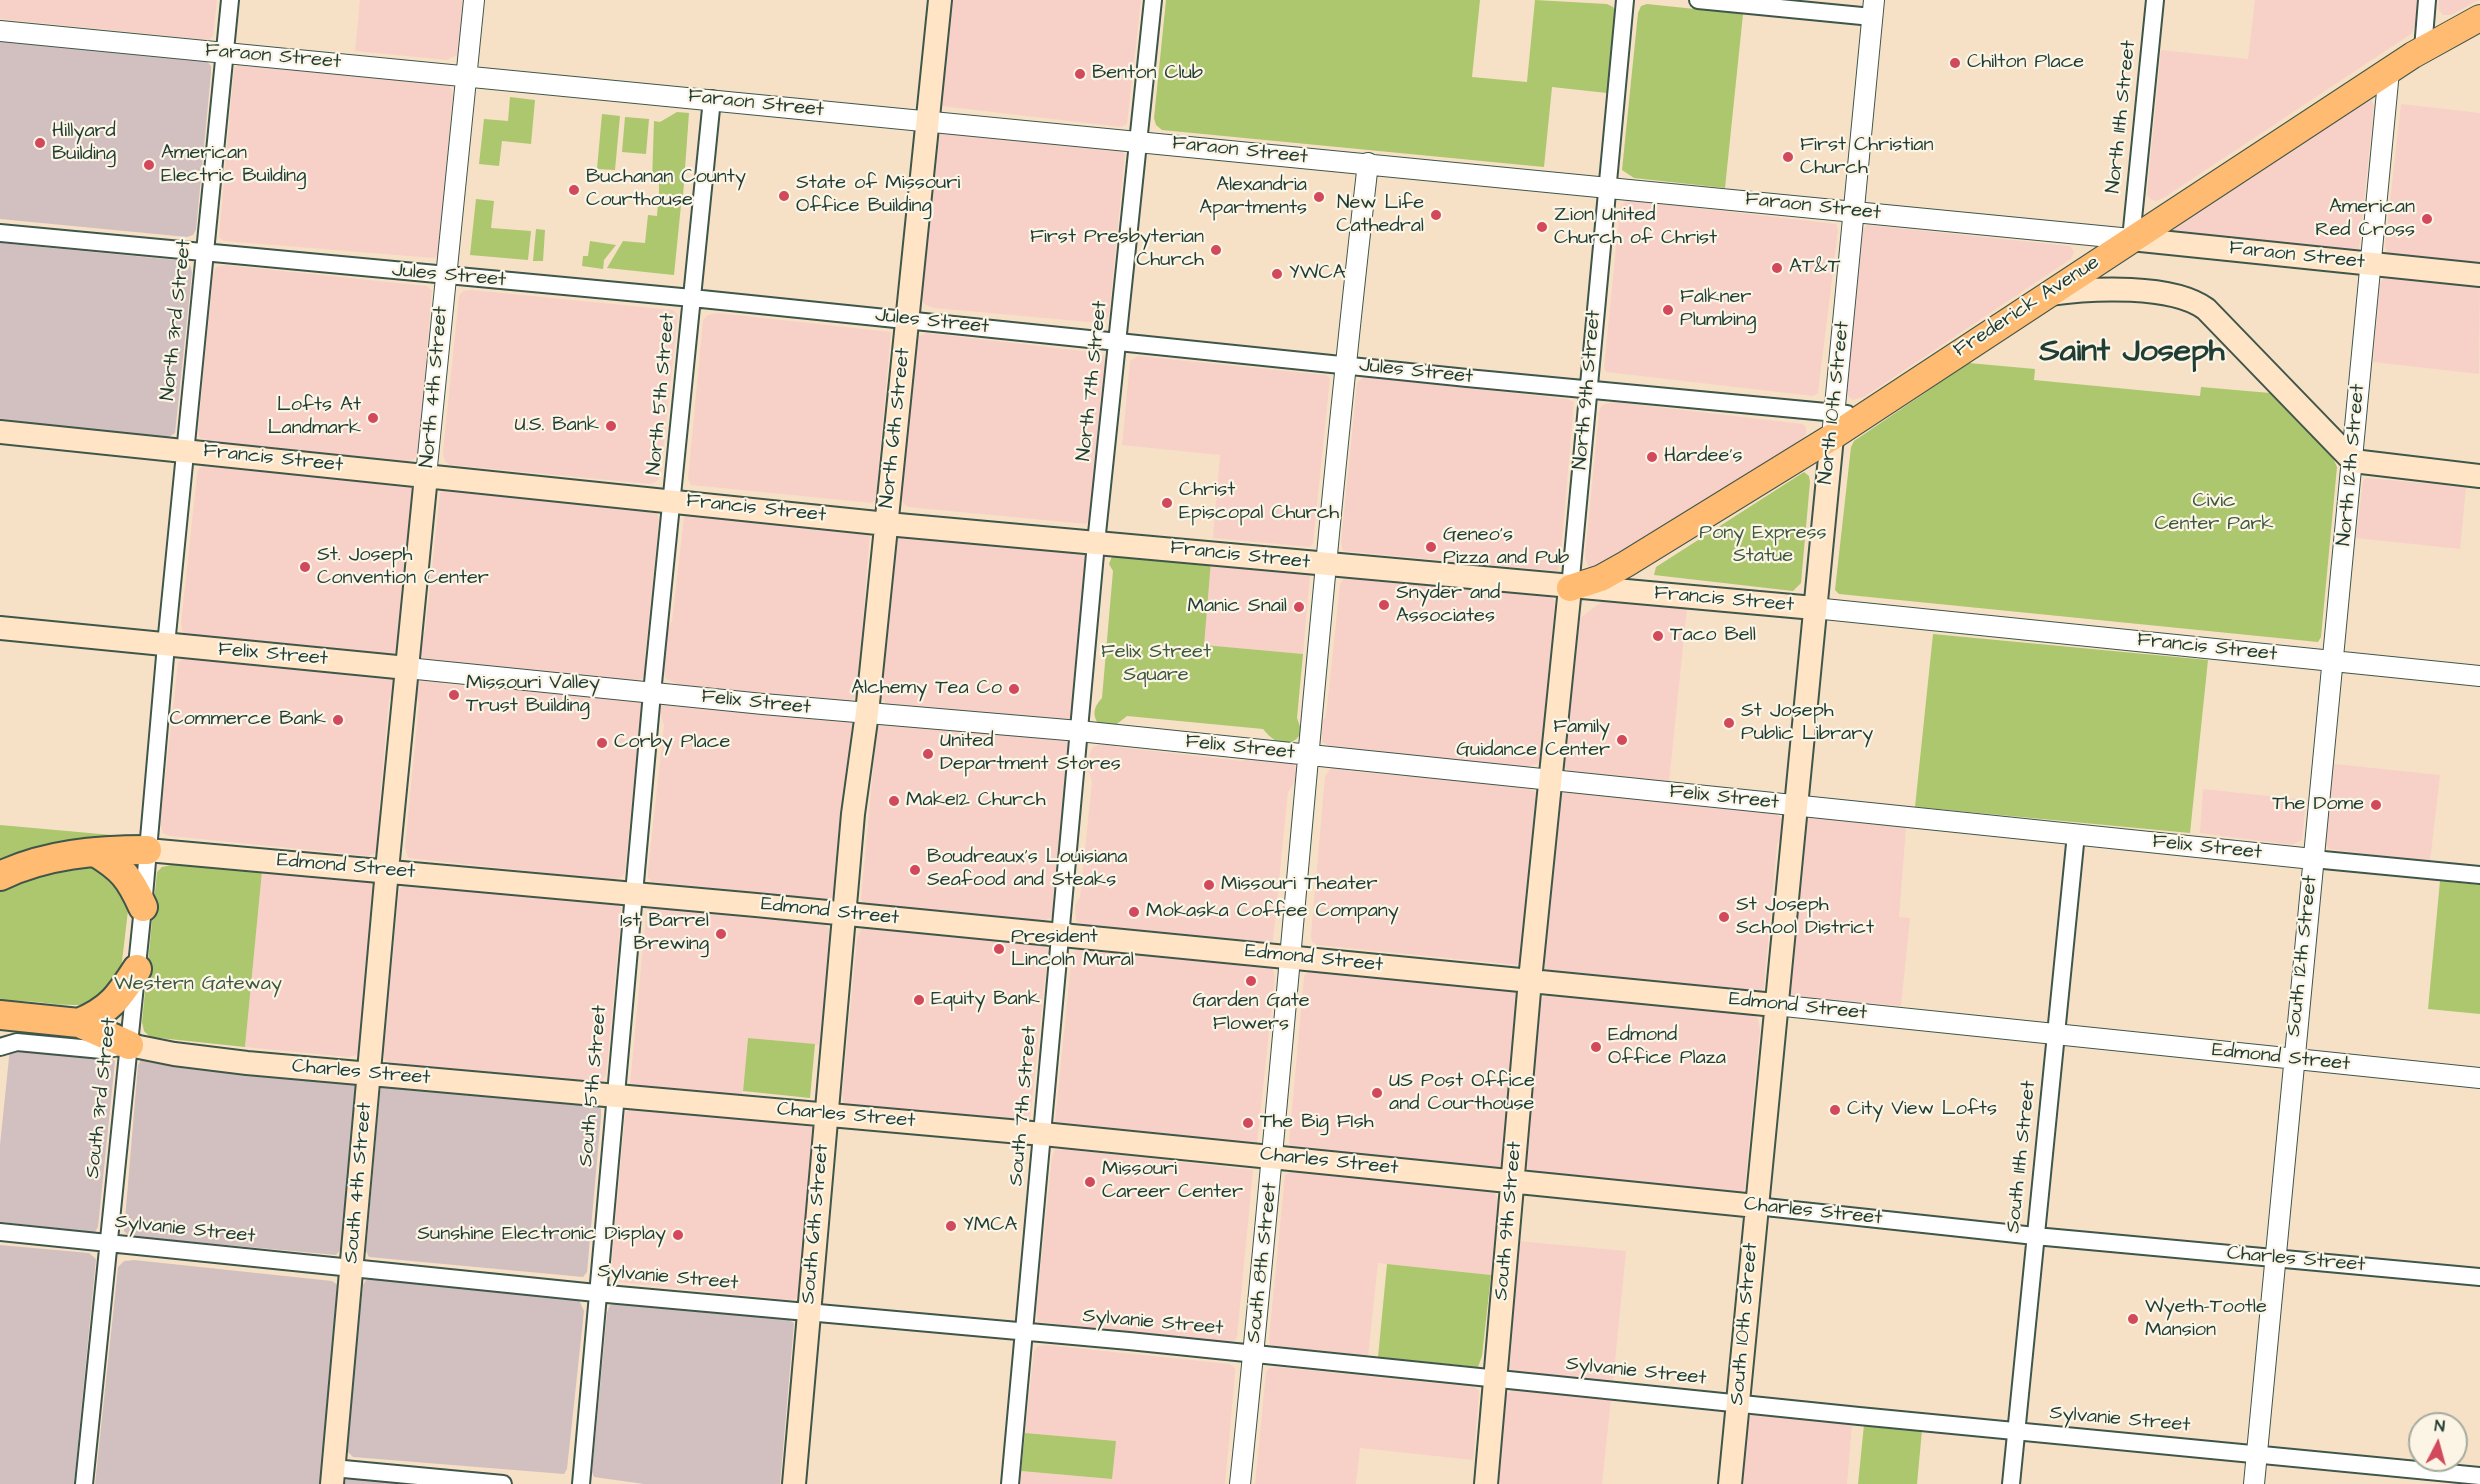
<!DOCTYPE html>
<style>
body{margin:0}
#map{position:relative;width:2480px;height:1484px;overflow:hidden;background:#f6e1c7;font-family:"Architects Daughter",sans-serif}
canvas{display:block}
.north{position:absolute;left:2408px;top:1412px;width:60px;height:60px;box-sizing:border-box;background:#fcf5e5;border:2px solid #a4ab9e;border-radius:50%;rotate:6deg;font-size:16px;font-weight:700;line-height:24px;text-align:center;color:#1f3d34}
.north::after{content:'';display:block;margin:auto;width:21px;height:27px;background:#d1495b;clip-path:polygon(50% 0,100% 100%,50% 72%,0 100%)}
</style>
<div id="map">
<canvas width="2480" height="1484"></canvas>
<div class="north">N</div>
</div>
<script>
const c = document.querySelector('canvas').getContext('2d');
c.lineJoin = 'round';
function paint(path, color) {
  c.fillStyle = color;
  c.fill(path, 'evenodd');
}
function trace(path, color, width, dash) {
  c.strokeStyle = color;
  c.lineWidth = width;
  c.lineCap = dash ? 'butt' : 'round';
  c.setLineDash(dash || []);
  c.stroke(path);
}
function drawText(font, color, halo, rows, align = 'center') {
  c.font = font + ' "Architects Daughter",sans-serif';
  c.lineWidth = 4.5;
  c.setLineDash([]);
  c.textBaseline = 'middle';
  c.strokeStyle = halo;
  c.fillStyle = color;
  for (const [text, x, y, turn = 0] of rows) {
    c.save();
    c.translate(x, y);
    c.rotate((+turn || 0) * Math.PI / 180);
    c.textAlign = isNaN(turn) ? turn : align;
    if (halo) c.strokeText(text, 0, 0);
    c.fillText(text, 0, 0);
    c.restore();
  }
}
paint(new Path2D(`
 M 0,0 L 217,0 L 213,36 L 209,40 L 0,19 Z
 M 360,0 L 463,0 L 457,55 L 447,60 L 355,51 Z
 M 949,0 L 1141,0 L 1127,124 L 1121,127 L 941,106 L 939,101 Z
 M 2255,0 L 2418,0 L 2416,24 L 2411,34 L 2165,197 L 2156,201 L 2150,199 L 2147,194 L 2161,50 L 2248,59 Z
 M 2439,0 L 2479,0 L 2451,15 L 2443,15 L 2439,10 Z
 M 245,63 L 449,84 L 453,95 L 438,254 L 434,258 L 224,241 L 219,237 L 234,69 L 238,64 Z
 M 2363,100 L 2371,100 L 2374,105 L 2359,249 L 2352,250 L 2200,235 L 2169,236 L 2171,228 Z
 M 2401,104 L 2480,113 L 2480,264 L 2393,256 L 2387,253 L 2385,245 Z
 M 950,132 L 1120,150 L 1125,154 L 1109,315 L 1106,320 L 1100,323 L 934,308 L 924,304 L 920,296 L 935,139 L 941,133 Z
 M 1627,200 L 1836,224 L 1838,230 L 1818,393 L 1813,396 L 1606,372 L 1604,367 L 1620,207 Z
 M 1868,225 L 2070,246 L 2074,252 L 2071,259 L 1864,397 L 1853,400 L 1848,396 L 1846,387 L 1863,229 Z
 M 225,265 L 427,286 L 432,290 L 418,454 L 414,459 L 408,461 L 205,441 L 199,437 L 198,430 L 213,275 L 216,267 Z
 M 2388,276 L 2480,284 L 2479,374 L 2373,362 L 2380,284 L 2383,278 Z
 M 472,290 L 673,310 L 678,315 L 660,478 L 657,481 L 651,484 L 450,465 L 445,461 L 443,452 L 459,296 L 463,291 Z
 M 718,313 L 891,332 L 876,498 L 872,503 L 691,485 L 688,479 L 703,320 L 708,315 Z
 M 926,333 L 1100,353 L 1104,356 L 1106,362 L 1089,520 L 1086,524 L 908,507 L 904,504 L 901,498 L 915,342 L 917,337 Z
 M 1138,356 L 1326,375 L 1330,378 L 1313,544 L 1310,547 L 1213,538 L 1220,455 L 1122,445 L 1130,361 Z
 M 1364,377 L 1568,399 L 1574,402 L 1560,564 L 1557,571 L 1343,551 L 1341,542 L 1357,383 Z
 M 1614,402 L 1803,424 L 1806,427 L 1806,434 L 1803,439 L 1604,569 L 1589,569 L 1585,557 L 1599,411 L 1602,405 Z
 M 206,464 L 407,483 L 412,488 L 414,497 L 397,651 L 394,656 L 374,659 L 370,653 L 207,637 L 201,642 L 184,637 L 181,624 L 197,474 L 199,468 Z
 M 2366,478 L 2466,487 L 2460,549 L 2356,538 L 2363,481 Z
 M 443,489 L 656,510 L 659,521 L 645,657 L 649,661 L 645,678 L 634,681 L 431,662 L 419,656 L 420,641 L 425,632 L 440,493 Z
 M 686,512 L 870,532 L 857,694 L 854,698 L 849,701 L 679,685 L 666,679 L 664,673 L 668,627 L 672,621 L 684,517 Z
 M 899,533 L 1084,549 L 1088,554 L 1090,565 L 1084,570 L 1073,699 L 1077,700 L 1073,718 L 1068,722 L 886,704 L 880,693 L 896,537 Z
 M 1211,561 L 1308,572 L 1310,576 L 1303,654 L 1203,645 Z
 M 1353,576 L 1551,597 L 1555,601 L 1541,759 L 1537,764 L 1526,767 L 1333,748 L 1322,742 L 1322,722 L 1326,716 L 1340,584 L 1345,577 Z
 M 1608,601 L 1687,608 L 1669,782 L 1665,785 L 1571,772 L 1566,769 L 1564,764 L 1580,618 L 1601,602 Z
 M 184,657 L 387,676 L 394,680 L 394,696 L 389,699 L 379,809 L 384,819 L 380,848 L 376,853 L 369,856 L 170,836 L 163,833 L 160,824 L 178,663 Z
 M 436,677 L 444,684 L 621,700 L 627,697 L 642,701 L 625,872 L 622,877 L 612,880 L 408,858 L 405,847 L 419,703 L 414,691 L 421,678 Z
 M 665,701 L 854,721 L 857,727 L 851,745 L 834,897 L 826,900 L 652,882 L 648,878 L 648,870 L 664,725 L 660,714 L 661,705 Z
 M 881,722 L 1064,738 L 1070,743 L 1053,898 L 1056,904 L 1054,916 L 1041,922 L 951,913 L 947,916 L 931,914 L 927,910 L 864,905 L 861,899 L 877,727 Z
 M 1103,742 L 1112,743 L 1118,747 L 1243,761 L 1251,756 L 1293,764 L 1297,770 L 1298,778 L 1288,792 L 1273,941 L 1268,943 L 1082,925 L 1076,920 L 1075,905 L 1080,897 L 1092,782 L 1088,769 L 1089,756 L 1092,748 Z
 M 2334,764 L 2440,775 L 2430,862 L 2329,849 L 2326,844 Z
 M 1333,766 L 1346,766 L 1350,771 L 1405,776 L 1412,772 L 1475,779 L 1479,783 L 1530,789 L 1536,792 L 1520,961 L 1517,965 L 1317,945 L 1312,942 L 1311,935 L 1325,776 Z
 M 1571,787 L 1662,802 L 1776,814 L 1782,818 L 1784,824 L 1783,838 L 1777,843 L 1764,987 L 1761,991 L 1546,971 L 1544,960 L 1561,792 Z
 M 2203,789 L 2306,800 L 2302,840 L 2292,845 L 2200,833 Z
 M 1808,817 L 1906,827 L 1899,917 L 1910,918 L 1901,1006 L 1795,996 L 1790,993 L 1788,987 L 1804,823 Z
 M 262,871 L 371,881 L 376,886 L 362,1051 L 357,1055 L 349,1057 L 245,1047 Z
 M 411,884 L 616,903 L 621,908 L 621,918 L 606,1075 L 602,1080 L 595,1082 L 392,1063 L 385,1060 L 383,1053 L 399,891 L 403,885 Z
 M 656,907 L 825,925 L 830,929 L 832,935 L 822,1045 L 748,1038 L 742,1097 L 630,1084 L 646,914 L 649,909 Z
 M 862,928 L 1042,946 L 1048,949 L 1030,1120 L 1027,1123 L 844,1105 L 842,1094 L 857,938 Z
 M 1081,948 L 1269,967 L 1273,969 L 1275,977 L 1257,1144 L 1254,1146 L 1058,1126 L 1055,1121 L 1072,953 Z
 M 1315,969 L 1511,990 L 1517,993 L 1518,1001 L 1502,1163 L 1499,1169 L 1492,1171 L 1291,1148 L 1289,1142 L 1304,976 L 1308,971 Z
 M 1547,995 L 1754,1015 L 1758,1019 L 1760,1029 L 1745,1187 L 1743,1191 L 1737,1194 L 1533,1174 L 1528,1171 L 1526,1158 L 1540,1005 L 1542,998 Z
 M 637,1105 L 813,1127 L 799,1294 L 795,1299 L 789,1300 L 618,1282 L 613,1279 L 611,1272 L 625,1114 L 629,1109 Z
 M 1063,1149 L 1253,1170 L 1237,1337 L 1234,1341 L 1229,1343 L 1038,1322 L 1036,1310 L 1052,1157 L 1055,1150 Z
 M 1296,1169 L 1494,1190 L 1498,1200 L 1491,1275 L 1378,1263 L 1368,1357 L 1276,1347 L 1270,1344 L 1269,1338 L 1285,1175 Z
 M 1517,1241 L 1626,1251 L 1613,1382 L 1508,1370 L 1506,1366 Z
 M 1046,1345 L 1230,1364 L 1235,1368 L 1235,1375 L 1225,1484 L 1020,1484 L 1021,1471 L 1112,1479 L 1115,1441 L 1025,1433 L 1034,1351 L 1038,1346 Z
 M 1276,1367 L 1474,1387 L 1479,1390 L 1479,1395 L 1473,1460 L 1360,1448 L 1356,1484 L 1255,1484 L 1266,1372 L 1269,1368 Z
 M 1514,1390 L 1611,1399 L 1602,1484 L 1495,1484 L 1505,1397 L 1509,1392 Z
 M 1754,1414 L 1852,1425 L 1847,1484 L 1741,1484 L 1746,1424 L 1749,1417 Z`), '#f7d1c7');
paint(new Path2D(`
 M 0,40 L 206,60 L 211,66 L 211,73 L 196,230 L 193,235 L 187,237 L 0,219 Z
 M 0,243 L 185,261 L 190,265 L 192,272 L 175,433 L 164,440 L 0,422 Z
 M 10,1048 L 109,1057 L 115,1061 L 98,1227 L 95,1232 L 0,1222 L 0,1145 Z
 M 149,1059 L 358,1083 L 342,1248 L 336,1255 L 129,1236 L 124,1231 L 138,1065 L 141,1060 Z
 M 384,1084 L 597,1105 L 601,1109 L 601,1117 L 587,1272 L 583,1277 L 369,1257 L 366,1251 L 380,1091 Z
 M 0,1245 L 89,1253 L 96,1259 L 74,1484 L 0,1484 Z
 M 134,1260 L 332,1281 L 338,1285 L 320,1484 L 95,1484 L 118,1267 L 124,1261 Z
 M 375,1278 L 579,1300 L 584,1311 L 567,1469 L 564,1474 L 353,1457 L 348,1452 L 346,1444 L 363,1285 L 366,1280 Z
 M 617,1303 L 789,1320 L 794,1323 L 780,1484 L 644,1484 L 594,1477 L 592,1472 L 607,1313 L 610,1305 Z
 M 349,1475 L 440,1484 L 344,1484 Z`), '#d2bfc0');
paint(new Path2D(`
 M 1166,0 L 1480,0 L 1472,77 L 1527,82 L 1535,0 L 1607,4 L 1613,7 L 1616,13 L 1607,93 L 1552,87 L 1544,167 L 1162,130 L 1156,125 L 1154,118 Z
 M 1647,4 L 1743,14 L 1725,188 L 1634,178 L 1622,170 L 1638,13 L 1641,6 Z
 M 510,97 L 535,100 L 531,144 L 502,141 L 499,166 L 479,164 L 484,119 L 508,121 Z
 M 677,112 L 689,113 L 683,196 L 659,194 L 659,183 L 652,182 L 654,121 L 660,122 Z
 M 602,114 L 620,116 L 615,170 L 597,169 Z
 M 625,117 L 649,119 L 646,154 L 622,152 Z
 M 476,199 L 494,201 L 491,228 L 531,231 L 528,260 L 470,255 Z
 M 658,203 L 681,205 L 674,275 L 607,268 L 623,241 L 645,243 L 648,215 L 657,216 Z
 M 536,229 L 545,230 L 543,261 L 533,261 Z
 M 590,241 L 616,245 L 604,260 L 603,269 L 582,266 L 583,256 L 588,256 Z
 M 1969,363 L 2035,369 L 2034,380 L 2200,396 L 2201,387 L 2270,393 L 2332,456 L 2337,467 L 2321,637 L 2318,642 L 1839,594 L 1835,590 L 1851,447 L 1854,441 Z
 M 1804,472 L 1809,476 L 1810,482 L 1801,583 L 1793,591 L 1654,575 L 1656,567 Z
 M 1113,554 L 1211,561 L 1204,645 L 1303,654 L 1297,718 L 1302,732 C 1290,751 1275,744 1263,729 L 1127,716 L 1113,727 L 1099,725 C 1092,715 1093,708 1102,698 L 1113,571 L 1109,564 Z
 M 1933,634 L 2208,660 L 2190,833 L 1915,807 Z
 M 0,825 L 134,837 L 35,849 L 0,860 Z
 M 98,863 L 129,902 L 121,970 L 95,1003 C 64,1010 32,997 0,1002 L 0,887 L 29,875 Z
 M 171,865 L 262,871 L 245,1047 L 150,1037 L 144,1031 L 142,1022 L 157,872 L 162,867 Z
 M 2440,881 L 2480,885 L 2480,1014 L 2428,1009 Z
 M 748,1038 L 815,1044 L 810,1098 L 743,1091 Z
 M 1387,1264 L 1491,1275 L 1482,1356 L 1478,1367 L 1378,1357 Z
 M 1864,1425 L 1922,1430 L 1917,1484 L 1858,1484 Z
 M 1025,1433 L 1116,1441 L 1112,1479 L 1021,1471 Z`), '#acc76d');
const minor = new Path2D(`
 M 1698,0 L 1872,17
 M 2423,49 L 2427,0
 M 0,233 L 692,298 L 1467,378 L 1847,414
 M 2131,239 L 2155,0
 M 1570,588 L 1625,0
 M 2313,859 L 2480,875
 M 0,1047 L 17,1042 L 102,1050 L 125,1046
 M 1756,1206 L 2035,1236 L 2480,1277
 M 0,1232 L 596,1293 L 1129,1341 L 1859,1416 L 2480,1476
 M 333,1468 L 503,1484
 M 84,1484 L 143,907 L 166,645 L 230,0
 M 581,1484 L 652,693 L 712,99
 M 1010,1484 L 1096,543 L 1153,0
 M 2011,1484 L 2076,834`);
const tertiary = new Path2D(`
 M 0,31 L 2131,239
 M 1832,437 L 1874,0
 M 426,476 L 474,0
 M 1814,608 L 2480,676
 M 407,668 L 763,704 L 1079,731 L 2313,859
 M 1775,1005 L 2480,1078
 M 1240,1484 C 1286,1044 1317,603 1368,163
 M 2254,1484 L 2389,71`);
const secondary = new Path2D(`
 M 2131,239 L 2480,275
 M 2050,294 C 2092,288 2172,284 2206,309 L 2353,461 L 2480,476
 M 0,432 L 887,524 L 1814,608
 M 0,628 L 407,668
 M 147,850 L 756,905 L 1775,1005
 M 129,1045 L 174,1054 L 247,1063 L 1043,1134 L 1756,1206
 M 332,1484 L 387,870 L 426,476
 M 794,1484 L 853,814 L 867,713 L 940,0
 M 1486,1484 L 1530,980 L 1570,588
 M 1730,1484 L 1832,437`);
const primary = new Path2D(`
 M 1570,588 L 1601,578 L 1626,564 L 1832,437 L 2413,55 L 2480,18`);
const motorway = new Path2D(`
 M 95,852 C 122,868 130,878 143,907
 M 0,876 C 46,854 96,850 147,850
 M 0,1015 L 79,1023 L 129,1045
 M 79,1023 C 110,1010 119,997 137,969`);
trace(minor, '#3f564a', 20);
trace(tertiary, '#3f564a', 22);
trace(secondary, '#3f564a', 26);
trace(primary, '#3f564a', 28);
trace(motorway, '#3f564a', 32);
trace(minor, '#fff', 16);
trace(tertiary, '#fff', 20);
trace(secondary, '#ffe4c6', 22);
trace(primary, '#febb71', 26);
trace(motorway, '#febb71', 28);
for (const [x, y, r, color] of [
 [1955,63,6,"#d1495b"],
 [1080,74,6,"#d1495b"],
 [40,143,6,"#d1495b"],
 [1788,157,6,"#d1495b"],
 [149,165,6,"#d1495b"],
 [574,190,6,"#d1495b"],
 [784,196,6,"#d1495b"],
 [1319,197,6,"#d1495b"],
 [1436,215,6,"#d1495b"],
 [2427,219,6,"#d1495b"],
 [1542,227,6,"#d1495b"],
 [1216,250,6,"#d1495b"],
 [1777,268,6,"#d1495b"],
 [1277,274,6,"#d1495b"],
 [1668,310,6,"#d1495b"],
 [373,418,6,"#d1495b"],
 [611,426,6,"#d1495b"],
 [1652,457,6,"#d1495b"],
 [1167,503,6,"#d1495b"],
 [1431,547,6,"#d1495b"],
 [305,567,6,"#d1495b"],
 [1384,605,6,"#d1495b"],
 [1299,607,6,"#d1495b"],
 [1658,636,6,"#d1495b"],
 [1014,689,6,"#d1495b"],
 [454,695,6,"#d1495b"],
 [338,720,6,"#d1495b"],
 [1729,723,6,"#d1495b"],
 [1622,740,6,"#d1495b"],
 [602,743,6,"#d1495b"],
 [928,754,6,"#d1495b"],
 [894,801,6,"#d1495b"],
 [2376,805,6,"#d1495b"],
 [915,870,6,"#d1495b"],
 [1209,885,6,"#d1495b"],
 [1134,912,6,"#d1495b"],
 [1724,917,6,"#d1495b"],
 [721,934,6,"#d1495b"],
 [999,949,6,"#d1495b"],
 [1251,981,6,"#d1495b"],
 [919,1000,6,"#d1495b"],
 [1596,1047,6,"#d1495b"],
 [1377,1093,6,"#d1495b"],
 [1835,1110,6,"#d1495b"],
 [1248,1123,6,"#d1495b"],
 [1090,1182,6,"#d1495b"],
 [951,1226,6,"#d1495b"],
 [678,1235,6,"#d1495b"],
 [2133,1319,6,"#d1495b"]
]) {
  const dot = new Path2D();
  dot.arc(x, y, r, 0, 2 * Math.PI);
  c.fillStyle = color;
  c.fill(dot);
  trace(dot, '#fcf5e5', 2);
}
drawText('20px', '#1f3d34', '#fcf5e5', [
 ["Faraon Street",273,57,5],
 ["Faraon Street",756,104,6],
 ["North 11th Street",2122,117,-84],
 ["Faraon Street",1240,151,6],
 ["Faraon Street",1813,207,6],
 ["Faraon Street",2297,256,6],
 ["Jules Street",449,276,5],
 ["Frederick Avenue",2027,307,-33],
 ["North 3rd Street",177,320,-84],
 ["Jules Street",932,322,6],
 ["Jules Street",1416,372,6],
 ["North 7th Street",1093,381,-84],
 ["North 4th Street",435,387,-85],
 ["North 9th Street",1588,390,-85],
 ["North 5th Street",662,394,-85],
 ["North 10th Street",1835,403,-84],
 ["North 6th Street",896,428,-84],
 ["Francis Street",273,459,6],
 ["North 12th Street",2352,465,-85],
 ["Francis Street",756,509,6],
 ["Francis Street",1240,556,6],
 ["Francis Street",1724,600,5],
 ["Francis Street",2207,648,6],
 ["Felix Street",273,655,5],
 ["Felix Street",756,703,6],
 ["Felix Street",1240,748,6],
 ["Felix Street",1724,798,6],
 ["Felix Street",2207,848,6],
 ["Edmond Street",346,867,5],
 ["Edmond Street",830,912,6],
 ["South 12th Street",2303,956,-84],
 ["Edmond Street",1314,959,6],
 ["Edmond Street",1798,1007,6],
 ["Edmond Street",2281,1058,6],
 ["Charles Street",361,1073,5],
 ["South 5th Street",594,1086,-85],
 ["South 3rd Street",102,1098,-84],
 ["South 7th Street",1024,1106,-85],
 ["Charles Street",846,1116,5],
 ["South 11th Street",2022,1157,-84],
 ["Charles Street",1329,1162,6],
 ["South 4th Street",359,1183,-85],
 ["Charles Street",1813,1212,6],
 ["South 9th Street",1509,1221,-85],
 ["South 6th Street",816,1224,-85],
 ["Sylvanie Street",185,1230,6],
 ["Charles Street",2296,1260,5],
 ["South 8th Street",1263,1263,-84],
 ["Sylvanie Street",668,1278,5],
 ["Sylvanie Street",1153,1323,5],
 ["South 10th Street",1745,1324,-85],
 ["Sylvanie Street",1636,1372,6],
 ["Sylvanie Street",2120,1420,5]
]);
drawText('20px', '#1f3d34', '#fcf5e5', [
 ["Chilton Place",1967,63],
 ["Benton Club",1092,74],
 ["Hillyard",52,132],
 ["Building",52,155],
 ["First Christian",1800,146],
 ["Church",1800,169],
 ["American",161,154],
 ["Electric Building",161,177],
 ["Buchanan County",586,178],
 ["Courthouse",586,201],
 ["State of Missouri",796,184],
 ["Office Building",796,207],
 ["Alexandria",1307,186,"right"],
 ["Apartments",1307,209,"right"],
 ["New Life",1424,204,"right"],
 ["Cathedral",1424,227,"right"],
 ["American",2415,208,"right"],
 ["Red Cross",2415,231,"right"],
 ["Zion United",1554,216],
 ["Church of Christ",1554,239],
 ["First Presbyterian",1204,238,"right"],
 ["Church",1204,261,"right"],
 ["AT&T",1789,268],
 ["YWCA",1289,274],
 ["Falkner",1680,298],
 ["Plumbing",1680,321],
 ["Lofts At",361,406,"right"],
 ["Landmark",361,429,"right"],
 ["U.S. Bank",599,426,"right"],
 ["Hardee's",1664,457],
 ["Christ",1179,491],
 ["Episcopal Church",1179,514],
 ["Geneo's",1443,536],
 ["Pizza and Pub",1443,559],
 ["St. Joseph",317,556],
 ["Convention Center",317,579],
 ["Snyder and",1396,594],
 ["Associates",1396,617],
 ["Manic Snail",1287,607,"right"],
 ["Taco Bell",1670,636],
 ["Missouri Valley",466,684],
 ["Trust Building",466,707],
 ["Alchemy Tea Co",1002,689,"right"],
 ["St Joseph",1741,712],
 ["Public Library",1741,735],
 ["Commerce Bank",326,720,"right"],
 ["Family",1610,728,"right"],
 ["Guidance Center",1610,751,"right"],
 ["United",940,742],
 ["Department Stores",940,765],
 ["Corby Place",614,743],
 ["Make12 Church",906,801],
 ["The Dome",2364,805,"right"],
 ["Boudreaux's Louisiana",927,858],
 ["Seafood and Steaks",927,881],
 ["Missouri Theater",1221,885],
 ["St Joseph",1736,906],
 ["School District",1736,929],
 ["Mokaska Coffee Company",1146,912],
 ["1st Barrel",709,922,"right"],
 ["Brewing",709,945,"right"],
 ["President",1011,938],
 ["Lincoln Mural",1011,961],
 ["Equity Bank",931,1000],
 ["Garden Gate",1251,1002,"center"],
 ["Flowers",1251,1025,"center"],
 ["Edmond",1608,1036],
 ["Office Plaza",1608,1059],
 ["US Post Office",1389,1082],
 ["and Courthouse",1389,1105],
 ["City View Lofts",1847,1110],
 ["The Big FIsh",1260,1123],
 ["Missouri",1102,1170],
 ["Career Center",1102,1193],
 ["YMCA",963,1226],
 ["Sunshine Electronic Display",666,1235,"right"],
 ["Wyeth-Tootle",2145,1308],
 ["Mansion",2145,1331]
], 'left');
drawText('20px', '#3b593f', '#fcf5e5', [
 ["Civic",2214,502],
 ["Center Park",2214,525],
 ["Pony Express",1763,534],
 ["Statue",1763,557],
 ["Felix Street",1156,653],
 ["Square",1156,676],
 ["Western Gateway",198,985]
]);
drawText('bold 32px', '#1f3d34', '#fcf5e5', [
 ["Saint Joseph",2132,353]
]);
</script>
